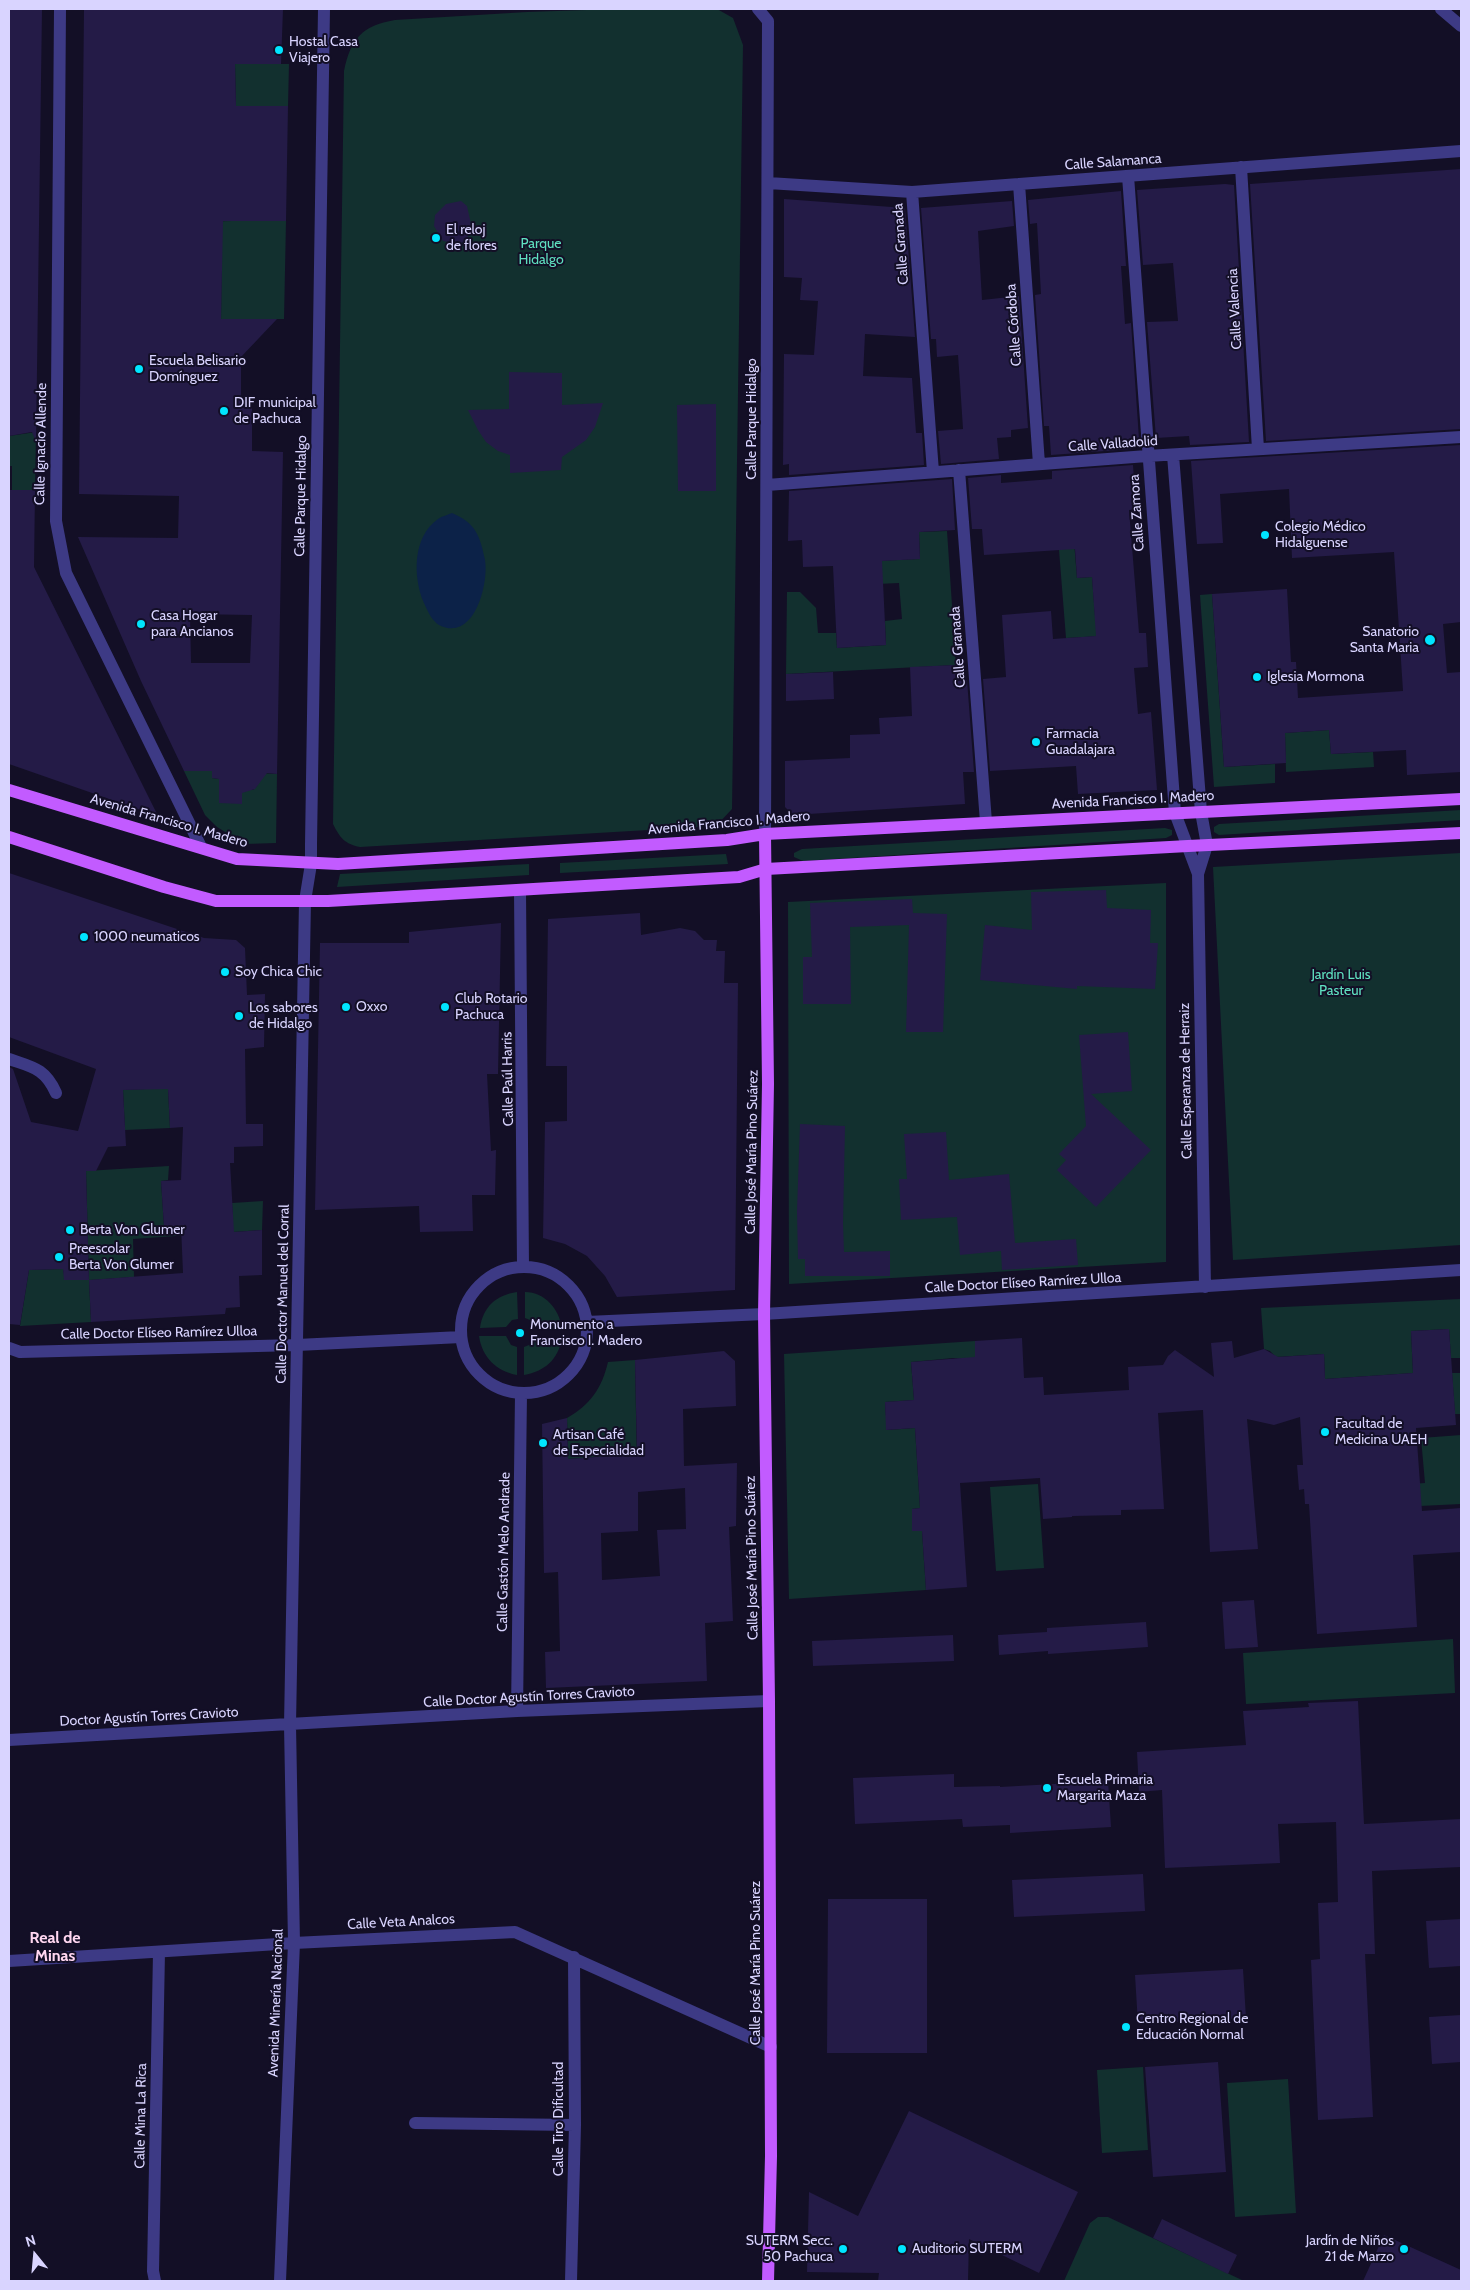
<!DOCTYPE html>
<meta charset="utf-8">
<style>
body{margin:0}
#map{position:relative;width:1470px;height:2290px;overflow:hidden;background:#130f26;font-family:Cabin,sans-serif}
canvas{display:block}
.frame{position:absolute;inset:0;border:10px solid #d9d4ff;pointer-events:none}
.north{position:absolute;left:10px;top:2230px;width:50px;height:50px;-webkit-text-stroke:4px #130f26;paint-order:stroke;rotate:343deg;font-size:14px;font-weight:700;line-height:20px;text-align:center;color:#d9d4ff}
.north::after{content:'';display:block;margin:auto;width:18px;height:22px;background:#d9d4ff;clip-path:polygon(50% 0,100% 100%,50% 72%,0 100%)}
</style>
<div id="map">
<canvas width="1470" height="2290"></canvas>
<div class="frame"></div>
<div class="north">N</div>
</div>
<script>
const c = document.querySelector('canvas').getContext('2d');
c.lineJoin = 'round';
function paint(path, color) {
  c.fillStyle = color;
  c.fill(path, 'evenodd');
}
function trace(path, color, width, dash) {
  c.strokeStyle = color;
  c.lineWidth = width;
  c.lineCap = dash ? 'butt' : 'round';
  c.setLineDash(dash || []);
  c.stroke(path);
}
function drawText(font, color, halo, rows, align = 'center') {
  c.font = font + ' Cabin,sans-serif';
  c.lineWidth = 4;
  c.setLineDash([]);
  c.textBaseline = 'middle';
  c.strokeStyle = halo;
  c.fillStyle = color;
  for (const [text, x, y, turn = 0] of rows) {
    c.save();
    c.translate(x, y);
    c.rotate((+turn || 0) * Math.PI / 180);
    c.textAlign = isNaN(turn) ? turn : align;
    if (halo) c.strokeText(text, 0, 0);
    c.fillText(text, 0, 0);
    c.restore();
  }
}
paint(new Path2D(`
 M 616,9 L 717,9 L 733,18 L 743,45 L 732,809 L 716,826 L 360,847 C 345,844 340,838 333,824 L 344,71 C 351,38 362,26 395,20 L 527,12 Z
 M 235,64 L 289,64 L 288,106 L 236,106 Z
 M 233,196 L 253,221 L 286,221 L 284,319 L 221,319 L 222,233 L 198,222 L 231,221 Z
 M 36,432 L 35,490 L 12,490 L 12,466 L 9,466 L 9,436 Z
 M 1071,505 L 1077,578 L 1092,577 L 1095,616 L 1102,636 L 1066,638 L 1059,550 Z
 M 947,531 L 956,665 L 786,674 L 787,592 L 800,592 L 816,608 L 818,633 L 836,633 L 837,648 L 886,645 L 885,621 L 902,619 L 899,583 L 877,584 L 876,561 L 920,559 L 919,532 Z
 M 1212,594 L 1224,767 L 1275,764 L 1275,783 L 1214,787 L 1200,595 Z
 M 1329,730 L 1331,754 L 1373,752 L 1374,767 L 1286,772 L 1285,733 Z
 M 184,771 L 212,771 L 212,778 L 219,779 L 242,803 L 242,790 L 253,790 L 257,786 L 258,773 L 277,774 L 276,843 L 245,844 L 217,827 L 205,815 Z
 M 1461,810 L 1461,820 L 1219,835 L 1214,832 L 1214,827 L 1219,824 Z
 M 1165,828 L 1172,830 L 1172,835 L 1166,838 L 803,861 L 794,857 L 794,853 L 802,849 Z
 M 1461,853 L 1461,1245 L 1233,1260 L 1213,867 Z
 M 726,854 L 728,864 L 560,873 L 560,863 Z
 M 529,864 L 529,875 L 337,887 L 340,874 Z
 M 1166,883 L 1166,1262 L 789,1284 L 788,902 Z
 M 168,1088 L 170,1128 L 125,1130 L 123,1090 Z
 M 169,1166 L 168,1180 L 161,1181 L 164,1226 L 233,1222 L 232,1203 L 263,1201 L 262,1230 L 133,1239 L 134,1277 L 89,1280 L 91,1322 L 20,1326 L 29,1270 L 63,1269 L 65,1280 L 89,1280 L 86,1171 Z
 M 517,1292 L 518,1319 L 512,1320 L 506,1327 L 480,1328 C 483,1307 496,1295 517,1292 Z
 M 525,1292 C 545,1292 559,1309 562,1328 L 536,1328 L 530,1320 L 525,1318 Z
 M 1461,1299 L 1461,1358 L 1451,1358 L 1449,1329 L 1411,1331 L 1413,1373 L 1325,1379 L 1324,1354 L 1276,1357 L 1270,1351 L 1264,1349 L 1261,1308 Z
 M 479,1336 L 506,1336 L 511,1345 L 517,1347 L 517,1375 C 496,1371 482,1357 479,1336 Z
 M 535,1338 L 562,1338 C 558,1360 545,1371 524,1375 L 524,1347 L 529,1345 Z
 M 975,1341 L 975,1360 L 953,1358 L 911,1362 L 914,1400 L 885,1402 L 887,1430 L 915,1428 L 920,1508 L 912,1509 L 912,1531 L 922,1531 L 926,1590 L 789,1599 L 784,1354 Z
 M 635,1360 L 637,1469 L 609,1456 L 568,1459 L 567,1418 C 590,1405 602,1388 608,1362 Z
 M 1452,1373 L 1461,1373 L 1461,1414 L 1455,1414 Z
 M 1461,1435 L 1461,1504 L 1399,1507 L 1398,1485 L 1425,1483 L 1421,1438 Z
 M 1038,1484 L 1044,1568 L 996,1571 L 990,1487 Z
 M 1453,1639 L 1455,1693 L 1246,1704 L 1243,1653 Z
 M 1143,2067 L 1148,2150 L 1102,2153 L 1097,2070 Z
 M 1288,2079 L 1296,2213 L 1235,2217 L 1227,2083 Z
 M 1098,2217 L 1108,2217 L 1244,2281 L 1064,2281 L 1090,2223 Z`), '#12302f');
paint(new Path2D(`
 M 452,513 C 476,523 480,536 485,560 C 489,584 474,643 439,625 C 432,621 427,610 424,603 C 413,578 412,537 438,519 C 442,516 448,515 452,513 Z`), '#0c2248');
paint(new Path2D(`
 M 9,9 L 42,9 L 36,442 L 32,432 L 9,436 Z
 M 84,9 L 283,9 L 281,64 L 235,64 L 236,106 L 288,106 L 286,221 L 223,221 L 221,319 L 277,319 L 241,357 L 241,400 L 252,400 L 252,451 L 283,452 L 277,774 L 267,773 L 255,789 L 242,793 L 242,804 L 219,803 L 219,779 L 212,778 L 212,771 L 184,771 L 141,681 L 78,537 L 178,538 L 179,496 L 79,494 ZM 190,614 L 252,615 L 250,663 L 191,663 Z
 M 1461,169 L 1461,429 L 1266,441 L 1250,184 Z
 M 1225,184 L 1234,185 L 1249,442 L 1190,445 L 1189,436 L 1156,438 L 1147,322 L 1178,321 L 1173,263 L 1143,265 L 1137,190 Z
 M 1121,191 L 1126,266 L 1121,266 L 1125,324 L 1131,323 L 1139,439 L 1133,440 L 1132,449 L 1051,455 L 1049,426 L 1044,426 L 1035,295 L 1041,294 L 1037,223 L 1030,224 L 1028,200 Z
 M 784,199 L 905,208 L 915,337 L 865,334 L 863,376 L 912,378 L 916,433 L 922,433 L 924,465 L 789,475 L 789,464 L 783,465 L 784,354 L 814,355 L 818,301 L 800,300 L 802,278 L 784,277 Z
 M 461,201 L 467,206 L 471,224 L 467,240 L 459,244 L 443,241 L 434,226 L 435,215 L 446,204 Z
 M 1012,201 L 1014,226 L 978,231 L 982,300 L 1019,296 L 1028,428 L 1011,430 L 1011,437 L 997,438 L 999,459 L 941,464 L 938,431 L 963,429 L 960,383 L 958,355 L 937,357 L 936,339 L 931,339 L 921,208 Z
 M 509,372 L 562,373 L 562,405 L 603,403 L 595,427 L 586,440 L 562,457 L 561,470 L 510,473 L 510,455 L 498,451 L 486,442 L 478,430 L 468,410 L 509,409 Z
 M 716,404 L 716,491 L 678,491 L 677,405 Z
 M 1461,445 L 1461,622 L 1443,624 L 1447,673 L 1461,672 L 1461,772 L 1407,775 L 1406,750 L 1331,754 L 1329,730 L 1285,733 L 1286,763 L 1224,767 L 1212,594 L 1287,589 L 1291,662 L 1296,662 L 1298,698 L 1403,691 L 1394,552 L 1292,558 L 1289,489 L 1220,494 L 1223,543 L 1197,544 L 1191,461 Z
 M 1133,465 L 1136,509 L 1129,510 L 1139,633 L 1146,633 L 1148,667 L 1134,668 L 1138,714 L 1151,712 L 1157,790 L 1078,794 L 1076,766 L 990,771 L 983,679 L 1006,677 L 1002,615 L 1051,611 L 1053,639 L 1096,636 L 1092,577 L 1077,578 L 1075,549 L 984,555 L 982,529 L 972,529 L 968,478 L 1001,475 L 1001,483 L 1052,479 L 1052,471 Z
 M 952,479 L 955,530 L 919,532 L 920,559 L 882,561 L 886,645 L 837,648 L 833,566 L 803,567 L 802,540 L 788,541 L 789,491 Z
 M 9,490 L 35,490 L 34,567 L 158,816 L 9,764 Z
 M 956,665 L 957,681 L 967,680 L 974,772 L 963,772 L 965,804 L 793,815 L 785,807 L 785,761 L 850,758 L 850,735 L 880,734 L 879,718 L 912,716 L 910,667 Z
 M 833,672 L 834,699 L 786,701 L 786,674 Z
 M 9,873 L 204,938 L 236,940 L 245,948 L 247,995 L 265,994 L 264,1047 L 245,1049 L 246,1124 L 263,1124 L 263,1146 L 234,1147 L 234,1163 L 230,1163 L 234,1232 L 262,1230 L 262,1275 L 239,1276 L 240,1307 L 226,1308 L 225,1314 L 91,1322 L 89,1280 L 64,1280 L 63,1269 L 29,1270 L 20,1325 L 9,1324 L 9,1067 L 13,1069 L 31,1122 L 78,1131 L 96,1069 L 9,1037 ZM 168,1089 L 170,1128 L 183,1127 L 181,1180 L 161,1181 L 164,1227 L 181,1226 L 183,1273 L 89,1280 L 86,1171 L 96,1171 L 108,1147 L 126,1146 L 123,1090 Z
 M 1106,890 L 1107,908 L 1151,910 L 1150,943 L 1158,943 L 1155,989 L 1077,986 L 1077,989 L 980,980 L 985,925 L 1032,930 L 1031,892 Z
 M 912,899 L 913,913 L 947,914 L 943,1032 L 906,1032 L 909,925 L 850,927 L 851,1004 L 803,1004 L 803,957 L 812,957 L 810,903 Z
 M 640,913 L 641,935 L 680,928 L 695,931 L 704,940 L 717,940 L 716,951 L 725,951 L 724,983 L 738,983 L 735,1290 L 617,1297 L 605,1276 L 587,1256 L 565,1244 L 543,1238 L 545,1122 L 567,1121 L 567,1066 L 546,1066 L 548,919 Z
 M 501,923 L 498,1074 L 487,1074 L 491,1151 L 496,1150 L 495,1195 L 472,1195 L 473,1231 L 420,1232 L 419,1206 L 315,1210 L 320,943 L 409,943 L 409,932 Z
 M 1128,1032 L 1132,1091 L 1091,1094 L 1151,1150 L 1096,1207 L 1057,1170 L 1066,1160 L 1059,1154 L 1086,1126 L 1079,1035 Z
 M 800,1124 L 845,1126 L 843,1223 L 844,1252 L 890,1251 L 890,1276 L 805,1276 L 805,1259 L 798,1259 L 797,1211 Z
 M 946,1132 L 949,1180 L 1009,1174 L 1015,1243 L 1076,1239 L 1078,1265 L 1002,1270 L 1001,1251 L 960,1255 L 957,1217 L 901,1220 L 899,1179 L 907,1179 L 904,1134 Z
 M 1449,1329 L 1456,1425 L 1416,1428 L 1422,1511 L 1461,1508 L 1461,1552 L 1413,1555 L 1417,1627 L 1317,1634 L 1309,1504 L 1305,1504 L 1304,1489 L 1299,1490 L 1297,1465 L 1303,1465 L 1300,1417 L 1274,1425 L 1247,1419 L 1258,1549 L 1210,1552 L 1203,1410 L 1158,1413 L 1164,1509 L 1121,1510 L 1121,1515 L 1072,1516 L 1072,1517 L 1043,1519 L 1040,1478 L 960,1483 L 967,1587 L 926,1590 L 922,1531 L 912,1531 L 912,1509 L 920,1508 L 915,1428 L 886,1430 L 885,1402 L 914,1400 L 911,1362 L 975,1357 L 975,1341 L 1022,1338 L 1024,1378 L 1043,1377 L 1044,1395 L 1129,1390 L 1128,1367 L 1163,1365 L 1168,1356 L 1175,1350 L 1214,1377 L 1211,1343 L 1232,1341 L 1234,1358 L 1264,1349 L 1278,1357 L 1324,1354 L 1325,1379 L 1413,1373 L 1411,1331 Z
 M 724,1351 L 735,1361 L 736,1406 L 683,1409 L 684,1466 L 737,1463 L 736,1526 L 729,1527 L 733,1621 L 705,1623 L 707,1681 L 546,1688 L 545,1652 L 560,1651 L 558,1572 L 544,1573 L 542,1424 L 567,1418 L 568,1459 L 637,1454 L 635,1360 ZM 685,1488 L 686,1529 L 657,1530 L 660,1576 L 602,1580 L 601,1533 L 638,1531 L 638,1492 Z
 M 1254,1600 L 1258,1647 L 1225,1649 L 1222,1602 Z
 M 1146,1622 L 1148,1647 L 1048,1654 L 1048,1651 L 999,1655 L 998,1635 L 1047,1632 L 1047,1628 Z
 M 953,1635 L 954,1661 L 813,1666 L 812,1641 Z
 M 1358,1701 L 1364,1824 L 1461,1819 L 1461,1867 L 1372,1871 L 1375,1954 L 1365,1954 L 1373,2117 L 1318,2120 L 1311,1960 L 1320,1959 L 1318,1903 L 1338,1902 L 1336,1822 L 1278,1824 L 1280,1863 L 1165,1868 L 1162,1790 L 1139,1792 L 1137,1752 L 1246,1745 L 1243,1711 L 1309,1707 L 1308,1703 Z
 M 954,1774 L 954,1787 L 1000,1786 L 1000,1787 L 1108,1781 L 1111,1827 L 1010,1833 L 1010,1825 L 963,1827 L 962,1819 L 855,1824 L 853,1778 Z
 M 1143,1874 L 1145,1911 L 1014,1917 L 1012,1880 Z
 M 828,1899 L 927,1899 L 927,2053 L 827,2053 Z
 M 1461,1919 L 1461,1966 L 1429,1968 L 1426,1921 Z
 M 1243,1969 L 1246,2018 L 1138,2024 L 1135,1975 Z
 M 1461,2015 L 1461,2062 L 1432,2064 L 1429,2017 Z
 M 1218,2062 L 1226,2172 L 1153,2177 L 1145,2067 Z
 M 909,2111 L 1078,2192 L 1039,2273 L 969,2239 L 968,2281 L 878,2281 L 879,2273 L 807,2272 L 809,2192 L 858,2216 Z
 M 1162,2219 L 1237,2255 L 1228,2274 L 1153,2238 Z
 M 1384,2235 L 1461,2270 L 1461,2281 L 1363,2281 Z`), '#241b47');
trace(new Path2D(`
 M 60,9 L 56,521 L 66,573 L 201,847
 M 758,9 L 768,21 L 765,834
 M 1441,9 L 1461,26
 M 1241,167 L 1258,449
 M 1128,176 L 1175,813 L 1198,874
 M 768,183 L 912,192 L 1461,151
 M 1019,184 L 1039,464
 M 912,192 L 933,472
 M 1173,455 L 1201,812 L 1207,845 L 1198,874 L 1205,1287
 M 959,470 L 986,822
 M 767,485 L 1147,456 L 1461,437
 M 520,890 L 523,1267
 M 9,1059 C 32,1067 45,1068 56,1093
 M461 1330a63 63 0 1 1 126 0a63 63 0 1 1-126 0Z
 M 587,1322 L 764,1314 L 1461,1270
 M 9,1348 L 20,1352 L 297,1345 L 461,1337
 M 517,1711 L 521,1394
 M 9,1740 L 517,1711 L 769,1701
 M 9,1961 L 294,1943 L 515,1932 L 771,2047
 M 415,2123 L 575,2125
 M 155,2281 L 153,2271 L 159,1952
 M 280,2281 L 294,1943 L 290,1725 L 305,901 L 311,864 L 311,844 L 324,9
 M 571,2281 L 575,2125 L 574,1957`), '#3d3a85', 12);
trace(new Path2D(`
 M 9,790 L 237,859 L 338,864 L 727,840 L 765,834 L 1461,799
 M 765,834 L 768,1084 L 764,1314 L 769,1701 L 771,2156 L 768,2281
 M 9,837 L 164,887 L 216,901 L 328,901 L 739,877 L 766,869 L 1188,846 L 1461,833`), '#c25bff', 12);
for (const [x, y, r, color] of [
 [279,50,5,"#00e5ff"],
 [436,238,5,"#00e5ff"],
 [139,369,5,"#00e5ff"],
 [224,411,5,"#00e5ff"],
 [1265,535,5,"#00e5ff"],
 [141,624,5,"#00e5ff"],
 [1430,640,6,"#00e5ff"],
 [1257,677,5,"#00e5ff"],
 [1036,742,5,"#00e5ff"],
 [84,937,5,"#00e5ff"],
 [225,972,5,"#00e5ff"],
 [346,1007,5,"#00e5ff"],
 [445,1007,5,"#00e5ff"],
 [239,1016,5,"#00e5ff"],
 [70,1230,5,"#00e5ff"],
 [59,1257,5,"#00e5ff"],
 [520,1333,5,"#00e5ff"],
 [1325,1432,5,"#00e5ff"],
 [543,1443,5,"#00e5ff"],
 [1047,1788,5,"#00e5ff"],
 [1126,2027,5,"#00e5ff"],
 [843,2249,5,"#00e5ff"],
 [902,2249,5,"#00e5ff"],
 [1404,2249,5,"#00e5ff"]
]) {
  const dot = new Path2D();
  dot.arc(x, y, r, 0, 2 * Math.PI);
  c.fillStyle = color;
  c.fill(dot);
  trace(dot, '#130f26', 2);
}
drawText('14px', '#d9d4ff', '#130f26', [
 ["Hostal Casa",289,42],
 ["Viajero",289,58],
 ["El reloj",446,230],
 ["de flores",446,246],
 ["Escuela Belisario",149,361],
 ["Domínguez",149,377],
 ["DIF municipal",234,403],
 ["de Pachuca",234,419],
 ["Colegio Médico",1275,527],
 ["Hidalguense",1275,543],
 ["Casa Hogar",151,616],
 ["para Ancianos",151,632],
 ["Sanatorio",1419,632,"right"],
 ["Santa Maria",1419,648,"right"],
 ["Iglesia Mormona",1267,677],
 ["Farmacia",1046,734],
 ["Guadalajara",1046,750],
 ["1000 neumaticos",94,937],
 ["Soy Chica Chic",235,972],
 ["Club Rotario",455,999],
 ["Pachuca",455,1015],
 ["Oxxo",356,1007],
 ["Los sabores",249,1008],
 ["de Hidalgo",249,1024],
 ["Berta Von Glumer",80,1230],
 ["Preescolar",69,1249],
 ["Berta Von Glumer",69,1265],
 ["Monumento a",530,1325],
 ["Francisco I. Madero",530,1341],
 ["Facultad de",1335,1424],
 ["Medicina UAEH",1335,1440],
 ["Artisan Café",553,1435],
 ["de Especialidad",553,1451],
 ["Escuela Primaria",1057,1780],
 ["Margarita Maza",1057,1796],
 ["Centro Regional de",1136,2019],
 ["Educación Normal",1136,2035],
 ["SUTERM Secc.",833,2241,"right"],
 ["50 Pachuca",833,2257,"right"],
 ["Jardín de Niños",1394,2241,"right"],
 ["21 de Marzo",1394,2257,"right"],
 ["Auditorio SUTERM",912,2249]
], 'left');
drawText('14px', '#d9d4ff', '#130f26', [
 ["Calle Salamanca",1113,162,-4],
 ["Calle Granada",901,244,-94],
 ["Calle Valencia",1235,309,-93],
 ["Calle Córdoba",1014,325,-94],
 ["Calle Parque Hidalgo",752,419,-90],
 ["Calle Ignacio Allende",41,444,-89],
 ["Calle Valladolid",1113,444,-4],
 ["Calle Parque Hidalgo",301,496,-89],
 ["Calle Zamora",1137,513,-94],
 ["Calle Granada",958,647,-94],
 ["Avenida Francisco I. Madero",1133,800,-3],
 ["Avenida Francisco I. Madero",169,821,16],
 ["Avenida Francisco I. Madero",729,823,-5],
 ["Calle Paúl Harris",508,1079,-91],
 ["Calle Esperanza de Herraiz",1186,1081,-91],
 ["Calle José María Pino Suárez",752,1152,-89],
 ["Calle Doctor Elíseo Ramírez Ulloa",1023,1283,-3],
 ["Calle Doctor Manuel del Corral",283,1294,-89],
 ["Calle Doctor Elíseo Ramírez Ulloa",159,1333,-1],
 ["Calle Gastón Melo Andrade",504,1552,-89],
 ["Calle José María Pino Suárez",752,1558,-91],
 ["Calle Doctor Agustín Torres Cravioto",529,1697,-3],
 ["Doctor Agustín Torres Cravioto",149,1717,-3],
 ["Calle Veta Analcos",401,1922,-3],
 ["Calle José María Pino Suárez",756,1963,-90],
 ["Avenida Minería Nacional",276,2003,-88],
 ["Calle Mina La Rica",141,2116,-89],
 ["Calle Tiro Dificultad",559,2119,-90]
]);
drawText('14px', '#5fe0c0', '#130f26', [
 ["Parque",541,244],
 ["Hidalgo",541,260],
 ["Jardín Luis",1341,975],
 ["Pasteur",1341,991]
]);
drawText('bold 16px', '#ffd6f0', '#130f26', [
 ["Real de",55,1938],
 ["Minas",55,1956]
]);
</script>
